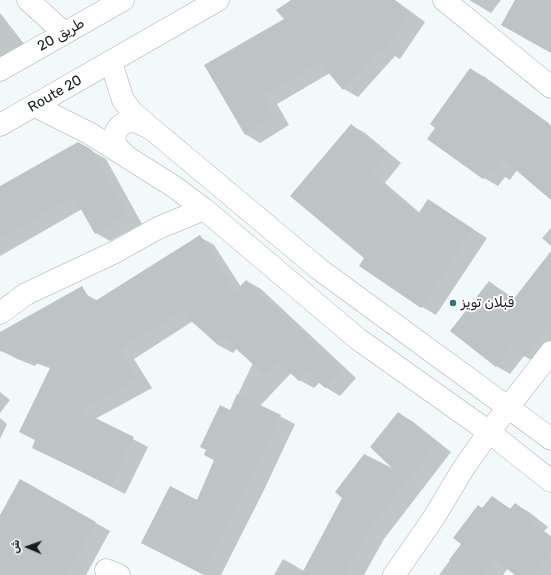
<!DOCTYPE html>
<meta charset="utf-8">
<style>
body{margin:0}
#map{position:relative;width:551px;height:575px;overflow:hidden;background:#f1f9fb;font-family:Rubik,"Noto Sans Arabic",sans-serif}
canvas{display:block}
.north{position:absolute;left:8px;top:527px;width:40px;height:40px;-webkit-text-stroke:3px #fff;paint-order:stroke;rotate:272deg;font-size:11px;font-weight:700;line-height:16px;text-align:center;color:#181b1c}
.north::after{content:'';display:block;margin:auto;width:14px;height:18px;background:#181b1c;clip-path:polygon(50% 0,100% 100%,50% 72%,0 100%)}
</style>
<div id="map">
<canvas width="551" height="575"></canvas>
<div class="north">ش</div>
</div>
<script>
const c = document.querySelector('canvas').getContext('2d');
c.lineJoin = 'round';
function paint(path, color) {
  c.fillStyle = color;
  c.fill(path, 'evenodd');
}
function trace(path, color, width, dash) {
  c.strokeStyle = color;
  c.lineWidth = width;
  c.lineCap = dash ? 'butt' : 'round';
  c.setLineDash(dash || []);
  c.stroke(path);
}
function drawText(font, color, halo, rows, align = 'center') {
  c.font = font + ' Rubik,"Noto Sans Arabic",sans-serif';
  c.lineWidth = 4;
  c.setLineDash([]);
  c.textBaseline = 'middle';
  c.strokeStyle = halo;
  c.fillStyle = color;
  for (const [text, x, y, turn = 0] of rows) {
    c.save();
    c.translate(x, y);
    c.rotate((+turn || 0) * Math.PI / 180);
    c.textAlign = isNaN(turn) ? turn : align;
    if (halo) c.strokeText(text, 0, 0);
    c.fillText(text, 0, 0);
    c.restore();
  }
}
paint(new Path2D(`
 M 293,0 L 395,0 L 425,22 L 400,59 L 395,56 L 358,97 L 344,89 L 330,73 L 277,104 L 289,125 L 260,143 L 245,134 Z
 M 469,0 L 501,0 L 491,13 Z
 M 0,13 L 32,54 L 0,75 Z
 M 470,69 L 485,77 L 550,124 L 544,133 L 551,139 L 551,199 L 517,170 L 510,180 L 505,177 L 498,186 L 484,178 L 436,128 Z
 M 351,125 L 365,133 L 401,163 L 385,183 L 420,213 L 429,201 L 487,238 L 436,315 L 422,307 L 366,257 Z
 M 78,143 L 106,159 L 142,224 L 110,241 L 96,233 L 82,209 L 0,256 L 0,187 Z
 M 551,228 L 551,246 L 542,238 Z
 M 200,237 L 214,245 L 241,287 L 247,281 L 261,289 L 356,378 L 340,396 L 325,387 L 320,382 L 314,388 L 299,380 L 291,373 L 260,406 L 295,424 L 263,492 L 221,575 L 204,575 L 156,550 L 197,501 L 215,460 L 230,411 L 253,363 L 237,348 L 233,353 L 218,345 L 193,321 L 134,359 L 152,388 L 95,419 L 148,447 L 125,494 L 33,447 L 82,303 L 35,366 L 17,359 L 2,351 L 0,347 L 0,334 L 87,295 L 98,301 Z
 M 551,252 L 551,350 L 540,365 L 524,356 L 510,374 L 496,366 L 489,282 L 503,291 L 514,299 Z
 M 0,392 L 10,400 L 0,413 Z
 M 398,413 L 412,421 L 451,452 L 384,539 L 364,575 L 274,575 L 283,559 L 304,571 L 396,471 Z
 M 0,418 L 7,424 L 0,439 Z
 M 20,481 L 110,531 L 86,575 L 0,575 L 0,517 Z
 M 492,497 L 511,509 L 515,504 L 529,512 L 548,527 L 544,531 L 551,536 L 551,575 L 517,575 L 508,568 L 503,575 L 439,575 L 462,544 L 483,509 Z`), '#0003');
paint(new Path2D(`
 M 291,0 L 393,0 L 411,13 L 385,52 L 381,48 L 343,90 L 320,63 L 263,96 L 275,117 L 245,135 L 204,65 L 284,19 L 276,10 Z
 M 515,0 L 551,0 L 551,53 L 501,25 Z
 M 470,68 L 551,126 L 551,200 L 504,160 L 495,172 L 490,169 L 483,179 L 427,139 L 435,128 L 430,124 Z
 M 351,124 L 387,155 L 371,175 L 418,214 L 428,199 L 473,229 L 421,308 L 359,266 L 364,258 L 290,196 Z
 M 78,142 L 92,150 L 128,215 L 95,234 L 74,197 L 0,240 L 0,186 Z
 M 200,235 L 235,292 L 246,280 L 342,369 L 325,388 L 307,372 L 299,381 L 279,363 L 266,376 L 224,338 L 218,345 L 181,312 L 120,350 L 138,379 L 81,411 L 134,437 L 111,486 L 32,448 L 35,440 L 19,432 L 50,368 L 0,351 L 0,332 L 82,286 L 92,303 Z
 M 551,251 L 551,324 L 525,357 L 511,347 L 496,367 L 450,331 L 489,281 L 513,300 Z
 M 237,394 L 281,415 L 249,484 L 202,574 L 141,543 L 170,486 L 197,500 L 214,460 L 204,455 L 206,450 L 200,447 L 220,405 L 230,410 Z
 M 398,412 L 438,443 L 369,530 L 345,575 L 301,575 L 342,498 L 335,492 L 364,454 L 392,468 L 370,447 Z
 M 20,479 L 96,522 L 67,575 L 0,575 L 0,515 Z
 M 492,496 L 510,509 L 515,503 L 535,518 L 532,523 L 551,538 L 551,553 L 534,575 L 515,575 L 495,560 L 484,575 L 468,575 L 449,560 L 461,544 L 453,538 L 478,505 L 482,508 Z`), '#bdc4c6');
const minor = new Path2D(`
 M 28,0 L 64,33
 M 444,0 L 551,87
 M 111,62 L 123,100 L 133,113 L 153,130 L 319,269 L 551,439
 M 35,106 L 89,133 L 173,186 L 204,209 L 358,339 L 489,432 L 551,481
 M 127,157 C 123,153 118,149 116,144 C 111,134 119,124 129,121 L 137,122 L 150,128
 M 0,313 L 26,294 L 115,252 L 158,228 L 204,209
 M 106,570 L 119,575
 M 394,575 L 433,519 L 463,469 L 489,432 L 551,352`);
const secondary = new Path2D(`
 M 0,70 L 123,0
 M 0,125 L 218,0`);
trace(minor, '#a8afb1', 23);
trace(secondary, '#a8afb1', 23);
trace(minor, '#fff', 22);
trace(secondary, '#fff', 22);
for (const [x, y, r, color] of [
 [453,303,4,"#2d7380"]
]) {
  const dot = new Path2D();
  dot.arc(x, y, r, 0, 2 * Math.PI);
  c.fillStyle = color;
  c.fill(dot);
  trace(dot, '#fff', 1.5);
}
drawText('14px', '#181b1c', '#fff', [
 ["طريق 20",61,35,-30],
 ["Route 20",55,94,-30]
]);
drawText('14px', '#181b1c', '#fff', [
 ["قبلان تويز",461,303]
], 'left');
</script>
